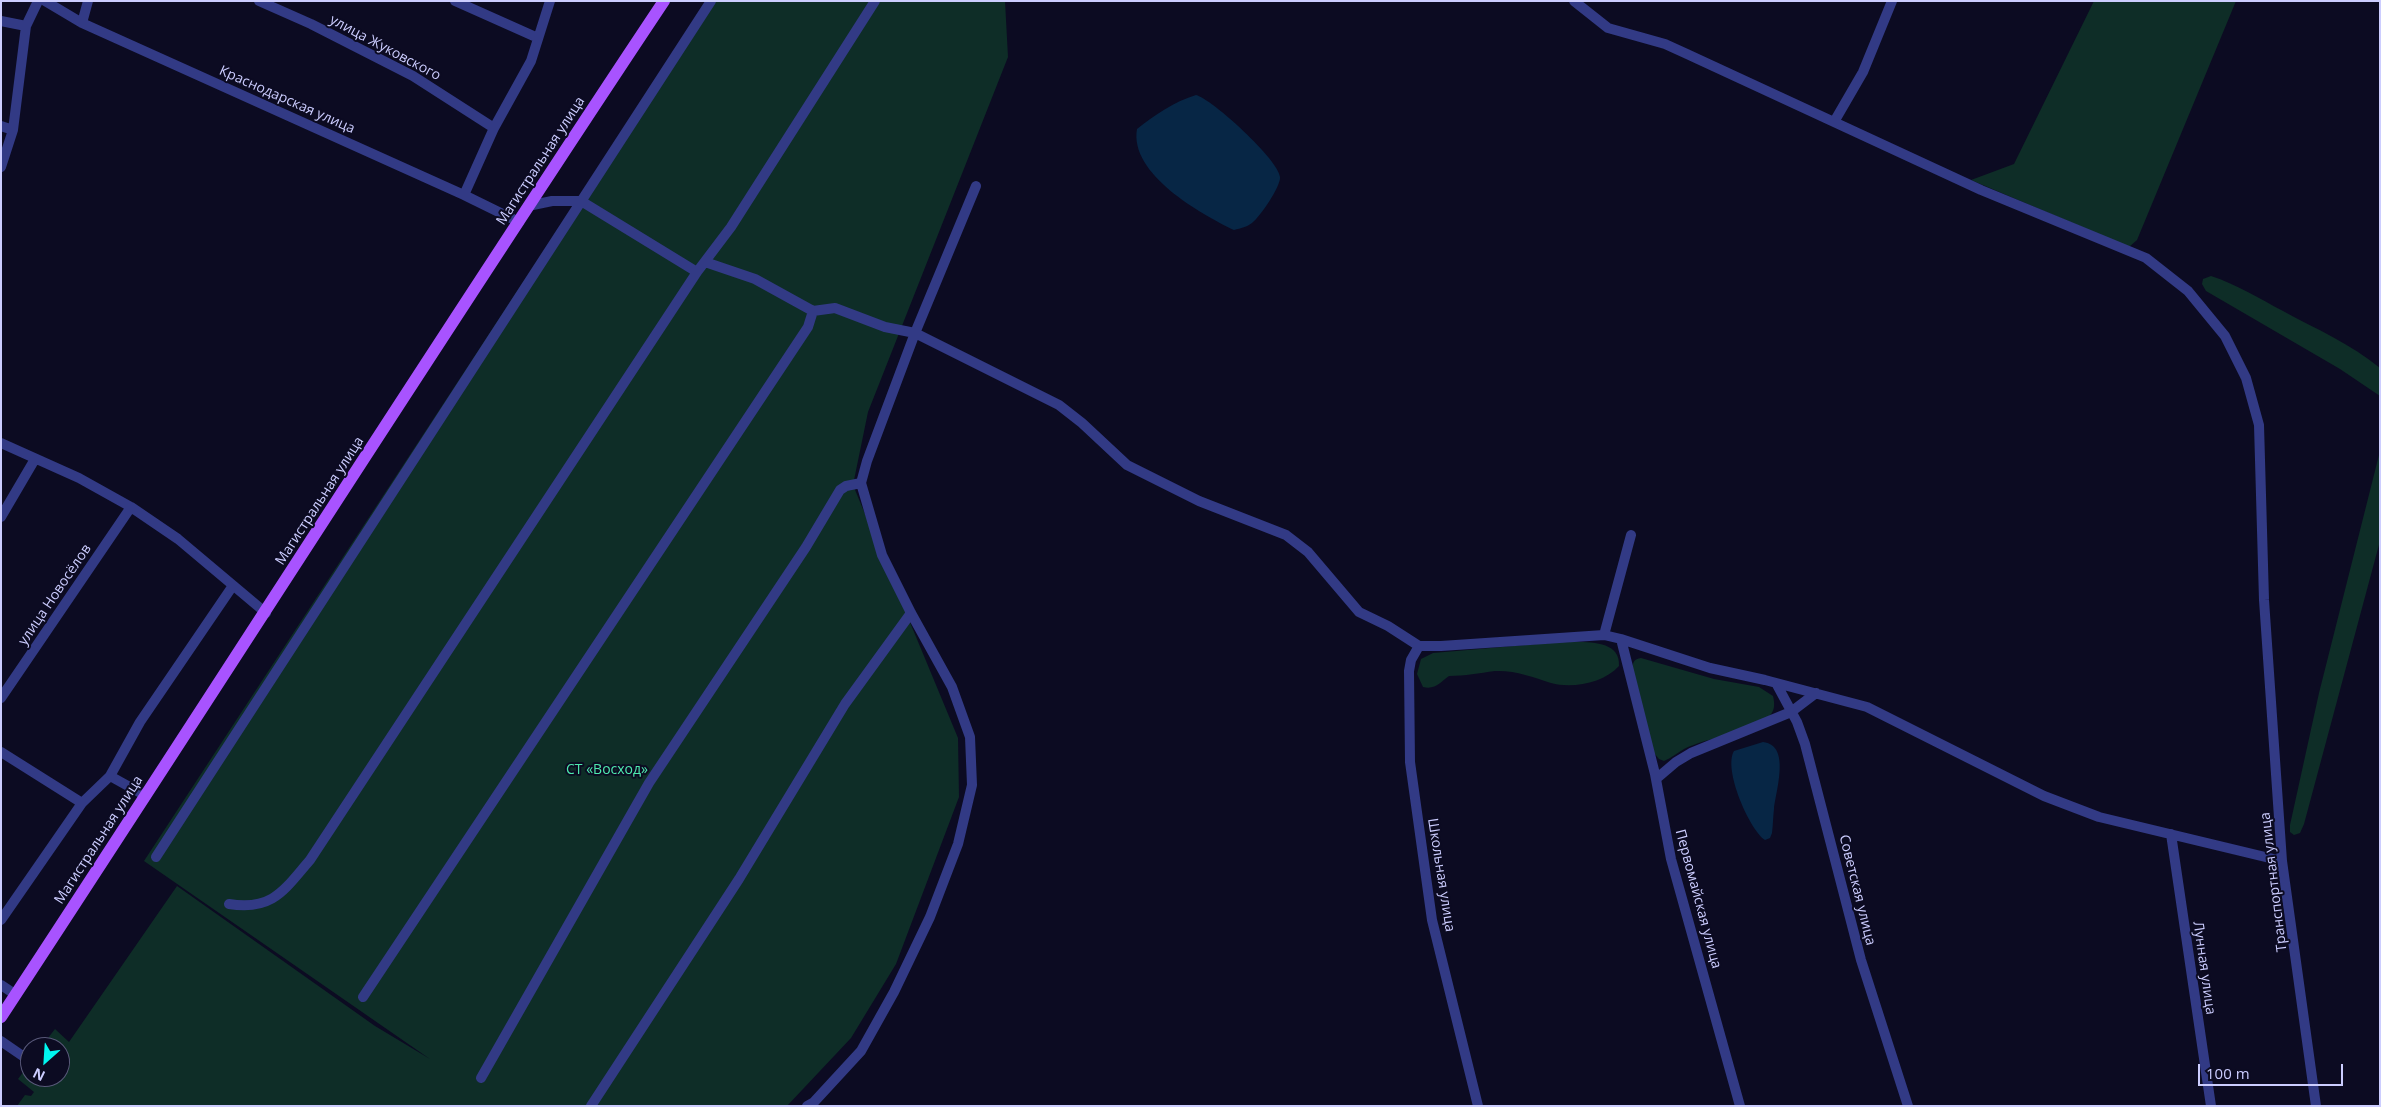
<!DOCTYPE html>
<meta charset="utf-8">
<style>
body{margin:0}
#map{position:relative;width:2381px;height:1107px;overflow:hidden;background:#0c0b22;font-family:"Open Sans",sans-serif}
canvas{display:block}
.frame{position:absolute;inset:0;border:2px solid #cccdff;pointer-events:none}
.north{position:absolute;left:20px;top:1037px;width:50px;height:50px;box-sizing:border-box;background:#0c0b22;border:1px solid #59597a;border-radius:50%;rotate:206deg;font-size:14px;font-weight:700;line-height:20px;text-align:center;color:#cccdff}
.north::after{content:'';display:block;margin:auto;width:18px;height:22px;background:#00f7f0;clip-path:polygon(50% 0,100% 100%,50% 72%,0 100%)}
.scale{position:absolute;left:2198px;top:1064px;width:145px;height:22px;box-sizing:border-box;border:2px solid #cccdff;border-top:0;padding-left:6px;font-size:15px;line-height:18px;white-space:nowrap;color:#cccdff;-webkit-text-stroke:4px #0c0b22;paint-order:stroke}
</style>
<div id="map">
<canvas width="2381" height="1107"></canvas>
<div class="frame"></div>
<div class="north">N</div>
<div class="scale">100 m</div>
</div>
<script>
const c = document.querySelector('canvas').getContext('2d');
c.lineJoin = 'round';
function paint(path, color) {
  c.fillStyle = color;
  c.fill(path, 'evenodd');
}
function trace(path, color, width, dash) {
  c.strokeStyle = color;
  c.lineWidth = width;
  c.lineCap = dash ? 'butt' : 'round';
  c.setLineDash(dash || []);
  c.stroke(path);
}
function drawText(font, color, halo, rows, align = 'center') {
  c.font = font + ' "Open Sans",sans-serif';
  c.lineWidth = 4;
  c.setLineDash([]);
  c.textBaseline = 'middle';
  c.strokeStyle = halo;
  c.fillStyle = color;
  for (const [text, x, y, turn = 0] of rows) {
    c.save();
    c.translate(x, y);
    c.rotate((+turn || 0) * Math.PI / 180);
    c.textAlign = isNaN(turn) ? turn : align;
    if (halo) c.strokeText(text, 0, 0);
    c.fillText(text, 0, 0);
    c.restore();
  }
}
paint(new Path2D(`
 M 707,1 L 1005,1 L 1008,57 L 868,412 L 853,485 L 958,738 L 959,797 L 896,964 L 851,1038 L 787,1106 L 17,1106 L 25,1095 L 31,1096 L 34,1092 L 18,1079 L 30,1063 L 30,1077 L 60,1077 L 60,1047 L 41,1047 L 55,1029 L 69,1042 L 177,886 L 375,1026 L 430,1059 L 144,861 Z
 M 2094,1 L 2236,1 L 2137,240 L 2129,247 L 1971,180 L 2014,164 Z
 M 2211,276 C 2236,284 2260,299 2283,311 C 2316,329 2351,344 2380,368 L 2380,396 L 2340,369 L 2206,291 L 2202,284 L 2203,279 Z
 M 2380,451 L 2380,541 L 2304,824 L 2300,833 L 2294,835 L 2290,832 L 2290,825 L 2319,693 Z
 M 1560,642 C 1579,643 1621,637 1619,666 C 1604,683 1572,689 1551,683 C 1533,677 1514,670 1495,671 C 1479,673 1465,676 1449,676 C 1440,682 1436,690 1423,687 L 1417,674 L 1421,659 L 1433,653 Z
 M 1641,658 L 1714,679 L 1759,687 L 1773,696 C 1775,704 1775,712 1768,717 C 1746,734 1708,737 1684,749 C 1677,753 1671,758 1664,761 L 1659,759 L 1654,753 L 1632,669 C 1633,662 1634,659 1641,658 Z`), '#0e2d27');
paint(new Path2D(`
 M 1196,95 C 1212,99 1279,160 1280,177 C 1281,186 1260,217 1252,223 C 1247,227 1241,228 1234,230 C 1201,214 1129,174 1137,129 C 1155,115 1173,102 1196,95 Z
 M 1763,742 C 1791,745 1776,790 1774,809 C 1773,817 1773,825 1772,833 L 1770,838 L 1765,840 C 1749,829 1723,769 1734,751 Z`), '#072645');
trace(new Path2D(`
 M 45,1 L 82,23 L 464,195 L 519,222
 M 259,1 L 311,24 L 413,76 L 494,128
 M 455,1 L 538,38
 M 1574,1 L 1608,28 L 1665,44 L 1687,54 L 1981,190 L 2146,258 L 2188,291 L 2225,336 L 2246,378 L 2259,425 L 2264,600 L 2282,861 L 2316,1106
 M 1,21 L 26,26
 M 82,23 L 88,1
 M 1834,122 L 1863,72 L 1892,1
 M 1,126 L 13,130
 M 1,167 L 13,130 L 26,26 L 38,1
 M 464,195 L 494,128 L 531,61 L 550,1
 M 528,206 L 552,201 L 581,201 L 697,272
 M 705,262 L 755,279 L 813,311 L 835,308 L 885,327 L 915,333 L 1059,405 L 1082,423 L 1127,465 L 1199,501 L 1286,535 L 1308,552 L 1359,612 L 1388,626 L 1419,646 L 1441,646 L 1604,635 L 1621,639 L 1710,668 L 1765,680 L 1867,707 L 2044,796 L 2099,817 L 2282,861
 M 1,443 L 79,478 L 131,507 L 178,539 L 266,613
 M 1,517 L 35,459
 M 1604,635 L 1631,535
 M 1621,639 L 1655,774 L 1671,859 L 1740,1106
 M 1419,646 L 1411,660 L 1409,671 L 1410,762 L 1432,920 L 1478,1106
 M 1776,683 L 1797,722 L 1805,744 L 1861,960 L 1908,1106
 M 1,698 L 131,507
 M 1,752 L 82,803
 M 110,776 L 146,796
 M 1656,779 L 1676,762 L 1691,753 L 1791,712 L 1816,693
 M 2171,834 L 2211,1106
 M 156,857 L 711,1
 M 229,904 C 273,911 284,890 310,860 L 697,272 L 731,227 L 875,1
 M 1,920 L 82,803 L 110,776 L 140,722 L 232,587
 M 1,985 L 16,995
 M 363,997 L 808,327 L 813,311
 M 1,1041 L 30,1061
 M 481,1078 L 649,783 L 806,547 L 840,490 L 846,486 L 861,483
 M 591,1106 L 739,879 L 845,704 L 911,613
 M 807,1106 L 814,1102 L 861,1051 L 894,992 L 930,917 L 958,844 L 972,785 L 970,737 L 952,687 L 911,613 L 882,555 L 861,483 L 867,461 L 915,333 L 976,186`), '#323a85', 10);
trace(new Path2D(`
 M 1,1017 C 223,679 440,337 664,1`), '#a853ff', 12);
drawText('14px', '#cccdff', '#0c0b22', [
 ["улица Жуковского",385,48,28],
 ["Краснодарская улица",287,100,24],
 ["Магистральная улица",541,161,-57],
 ["Магистральная улица",320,501,-57],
 ["улица Новосёлов",55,595,-56],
 ["Магистральная улица",99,840,-57],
 ["Школьная улица",1441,875,81],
 ["Транспортная улица",2274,882,-97],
 ["Советская улица",1857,890,76],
 ["Первомайская улица",1698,899,75],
 ["Лунная улица",2204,968,82]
]);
drawText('14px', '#4ee9ae', '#0c0b22', [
 ["СТ «Восход»",607,770]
]);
</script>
